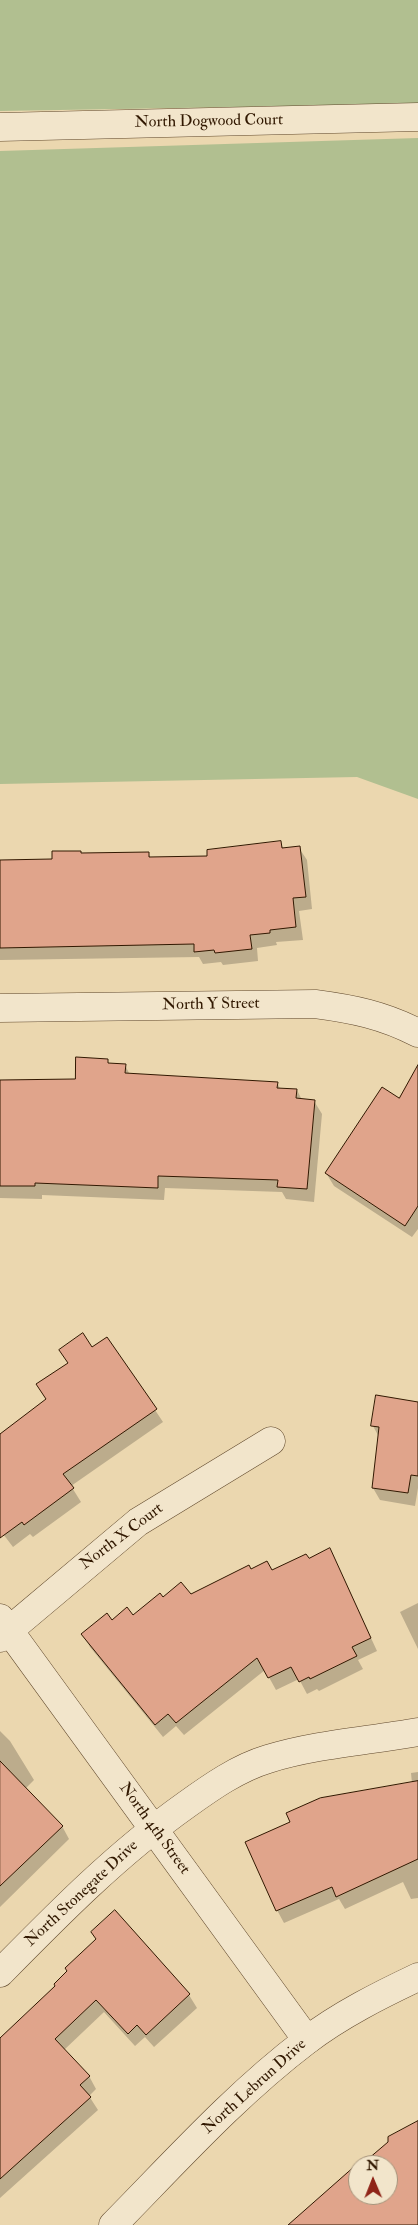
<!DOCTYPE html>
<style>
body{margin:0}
#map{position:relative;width:418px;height:2225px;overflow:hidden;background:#ebd7af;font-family:"IM FELL Double Pica",serif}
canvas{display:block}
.north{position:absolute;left:348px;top:2155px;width:50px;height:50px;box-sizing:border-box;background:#f2e5cb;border:1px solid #a5937a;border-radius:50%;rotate:359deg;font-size:14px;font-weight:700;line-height:20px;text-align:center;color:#311801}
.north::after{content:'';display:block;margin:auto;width:18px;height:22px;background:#8f2418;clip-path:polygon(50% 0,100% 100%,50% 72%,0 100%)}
</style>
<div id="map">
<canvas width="418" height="2225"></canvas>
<div class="north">N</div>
</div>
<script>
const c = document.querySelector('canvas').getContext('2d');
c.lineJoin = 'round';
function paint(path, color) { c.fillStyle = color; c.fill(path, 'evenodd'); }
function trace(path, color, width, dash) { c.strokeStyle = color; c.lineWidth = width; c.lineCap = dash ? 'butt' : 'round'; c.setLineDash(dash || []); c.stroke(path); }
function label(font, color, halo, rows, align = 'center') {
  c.font = font + ' "IM FELL Double Pica",serif'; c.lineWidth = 5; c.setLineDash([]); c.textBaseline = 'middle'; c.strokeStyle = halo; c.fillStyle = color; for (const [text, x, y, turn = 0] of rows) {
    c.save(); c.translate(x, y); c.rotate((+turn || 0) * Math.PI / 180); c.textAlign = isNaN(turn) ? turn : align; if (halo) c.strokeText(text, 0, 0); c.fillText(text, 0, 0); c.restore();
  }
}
const green = new Path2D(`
 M 0,0 L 418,0 L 418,104 L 0,111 Z
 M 418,138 L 418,799 L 357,777 L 0,784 L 0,151 Z`);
const shadow = new Path2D(`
 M 280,843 L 284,849 L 299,848 L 307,860 L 312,909 L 299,911 L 303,940 L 276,942 L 277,945 L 257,948 L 258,961 L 223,965 L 221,962 L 203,964 L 199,957 L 0,960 L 0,861 L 53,860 L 81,854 L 148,853 L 151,858 L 209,857 Z
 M 107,1060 L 110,1065 L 125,1065 L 130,1075 L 277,1083 L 281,1090 L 297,1090 L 302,1100 L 314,1101 L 322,1114 L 314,1202 L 286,1199 L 282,1192 L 165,1188 L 164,1200 L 42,1195 L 42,1199 L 0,1198 L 0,1081 L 76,1080 Z
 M 399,1100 L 418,1106 L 418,1229 L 412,1237 L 334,1186 L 326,1173 Z
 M 107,1338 L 163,1422 L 71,1486 L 81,1502 L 33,1537 L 30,1534 L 13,1547 L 0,1530 L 0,1436 L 47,1400 L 69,1364 L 60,1350 L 92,1348 Z
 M 418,1403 L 418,1488 L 415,1506 L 380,1500 L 373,1488 L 379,1437 L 373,1426 Z
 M 309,1560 L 336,1562 L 377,1651 L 358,1660 L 363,1669 L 319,1691 L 317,1689 L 307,1694 L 299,1679 L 276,1690 L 265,1670 L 184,1735 L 176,1726 L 163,1737 L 90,1647 L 82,1634 L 112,1621 L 133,1617 L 163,1599 L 191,1595 L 251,1571 L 272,1572 Z
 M 418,1603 L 418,1649 L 400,1612 Z
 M 0,1731 L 10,1741 L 34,1780 L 25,1789 L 62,1826 L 69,1839 L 0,1907 Z
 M 418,1772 L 418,1898 L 411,1899 L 403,1882 L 345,1909 L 339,1899 L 284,1923 L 277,1910 L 412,1783 L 411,1773 Z
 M 115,1912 L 189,1995 L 197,2008 L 154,2047 L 145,2037 L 135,2046 L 104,2012 L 64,2050 L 89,2076 L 96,2089 L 89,2096 L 98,2110 L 0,2198 L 0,2040 L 56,1986 L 97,1940 L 92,1933 Z`);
const building = new Path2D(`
 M 281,841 L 282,848 L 300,846 L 306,897 L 293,898 L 296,927 L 270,930 L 270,933 L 250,935 L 252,949 L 215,953 L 214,950 L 194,952 L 194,944 L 0,948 L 0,860 L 52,859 L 52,851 L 81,851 L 81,853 L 149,852 L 149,857 L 207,856 L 207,850 Z
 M 76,1057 L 108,1059 L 108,1063 L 126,1064 L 125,1073 L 278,1082 L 277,1088 L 297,1089 L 296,1098 L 315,1100 L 307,1189 L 277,1187 L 278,1180 L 158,1176 L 158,1188 L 35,1183 L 35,1186 L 0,1186 L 0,1080 L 75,1079 Z
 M 418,1065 L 418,1206 L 405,1226 L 325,1173 L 382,1087 L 399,1098 Z
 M 83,1333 L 92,1347 L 107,1337 L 157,1409 L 63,1474 L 74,1488 L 24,1525 L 22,1522 L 0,1538 L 0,1434 L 46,1399 L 36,1384 L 68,1363 L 59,1350 Z
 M 376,1395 L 418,1402 L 418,1476 L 411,1475 L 408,1493 L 372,1488 L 379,1427 L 371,1426 Z
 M 330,1548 L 371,1638 L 352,1647 L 357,1656 L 310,1679 L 309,1677 L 299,1682 L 291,1667 L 268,1678 L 257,1658 L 176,1723 L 168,1714 L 155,1725 L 81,1634 L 107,1613 L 112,1620 L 127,1607 L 133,1615 L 160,1593 L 163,1597 L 181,1582 L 191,1594 L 249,1565 L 251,1569 L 267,1561 L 272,1570 L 306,1554 L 309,1558 Z
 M 0,1761 L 63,1826 L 0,1886 Z
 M 418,1781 L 418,1859 L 336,1897 L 332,1887 L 276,1911 L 245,1842 L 290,1822 L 286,1813 L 320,1798 Z
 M 115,1910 L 190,1994 L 146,2035 L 137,2025 L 128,2034 L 96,2000 L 55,2039 L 90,2076 L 80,2085 L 91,2097 L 0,2179 L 0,2038 L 55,1986 L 54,1984 L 67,1971 L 65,1968 L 96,1939 L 91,1932 Z
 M 418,2121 L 418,2225 L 288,2225 L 356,2165 L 358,2167 L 358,2195 L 388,2195 L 388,2165 L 361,2165 L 388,2142 L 388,2137 Z`);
const minor = new Path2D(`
 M 0,127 L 418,117
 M 0,1008 L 315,1004 C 353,1009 383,1015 418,1033
 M 0,1618 L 307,2040
 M 0,1638 L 138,1522 L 271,1441
 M 0,1973 C 59,1913 117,1854 186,1805 C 211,1787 238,1768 268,1759 C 317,1744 368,1741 418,1732`);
const tertiary = new Path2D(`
 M 113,2225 C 175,2162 235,2095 306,2041 C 340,2015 380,1995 418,1977`);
const streetNames = [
 ["North Dogwood Court",209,122,-1],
 ["North Y Street",211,1005,-1],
 ["North X Court",122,1537,-37],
 ["North 4th Street",154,1829,54],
 ["North Stonegate Drive",82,1894,-43],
 ["North Lebrun Drive",255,2087,-42]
];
paint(green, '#b1bf90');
paint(shadow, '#0003');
paint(building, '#e0a48b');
trace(building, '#311801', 1);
trace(minor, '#60482c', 29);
trace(tertiary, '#60482c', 29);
trace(minor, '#f2e5cb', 28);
trace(tertiary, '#f2e5cb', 28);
label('16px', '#311801', '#f2e5cb', streetNames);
</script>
